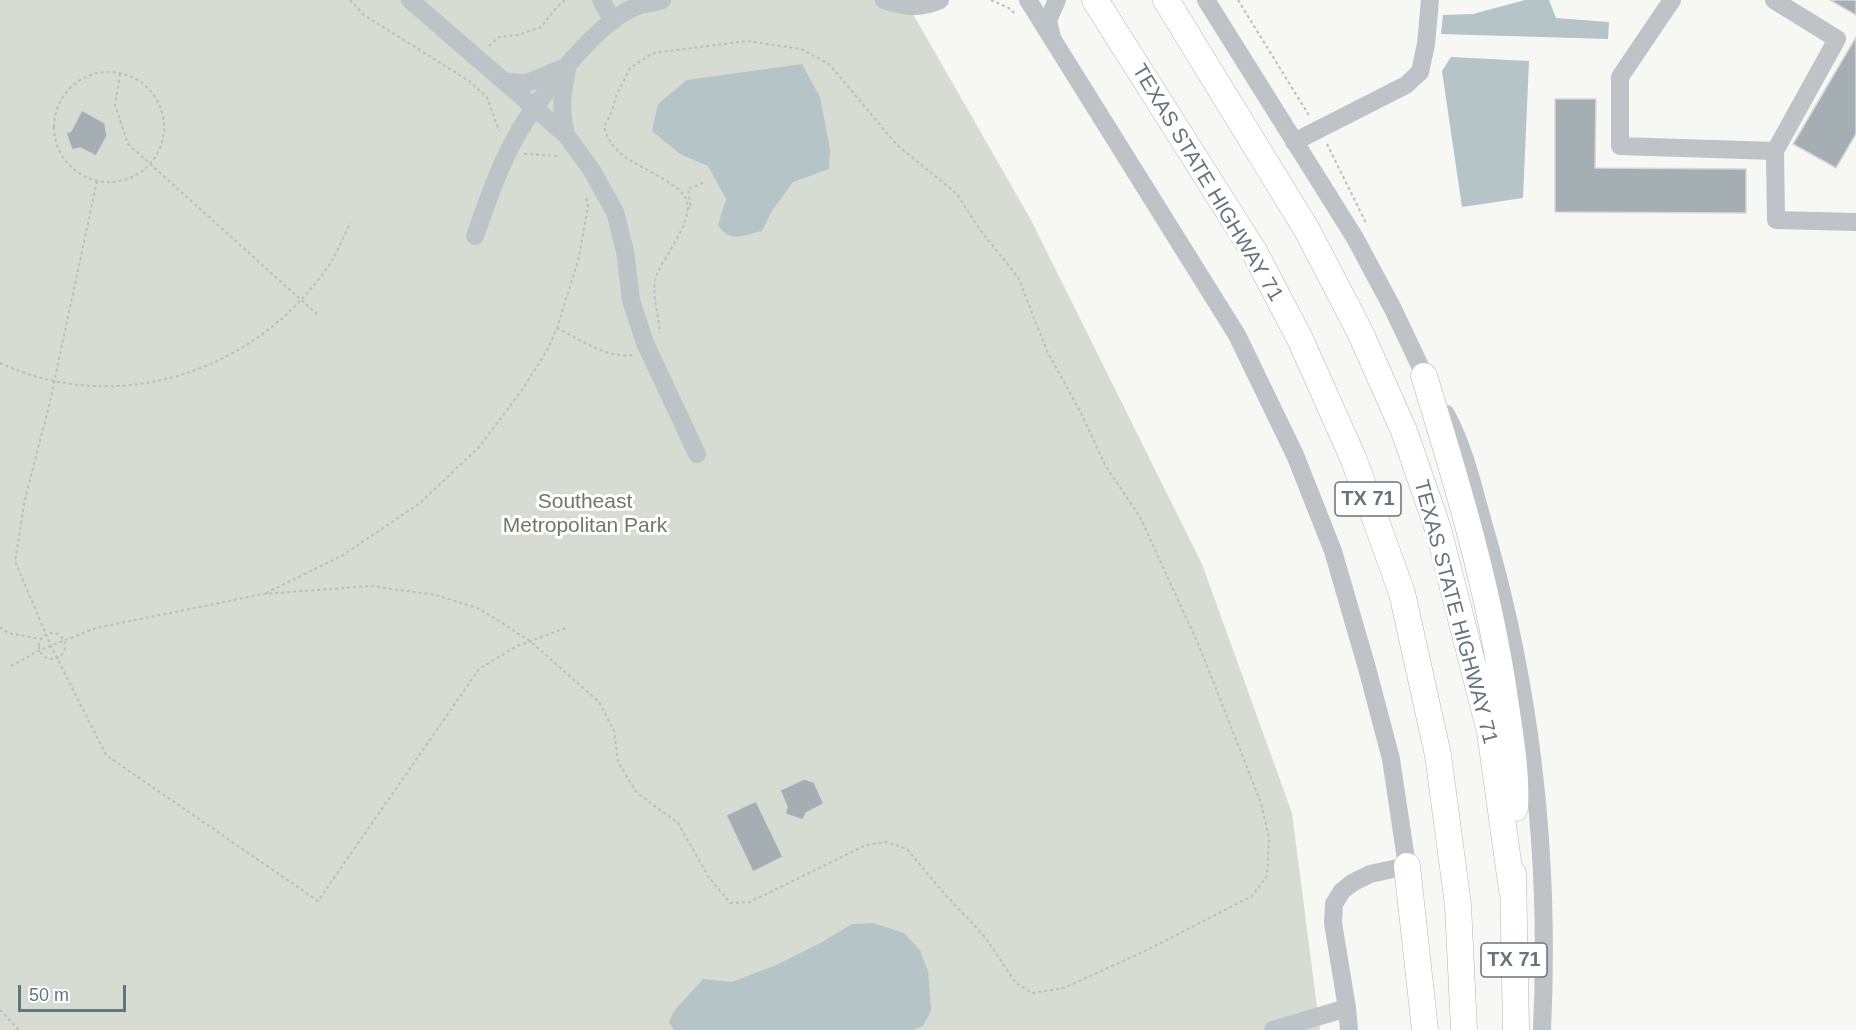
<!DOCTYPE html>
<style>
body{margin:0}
#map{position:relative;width:1856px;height:1030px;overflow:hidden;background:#f7f7f4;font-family:Helvetica,sans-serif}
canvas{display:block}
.scale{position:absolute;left:18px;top:985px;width:108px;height:27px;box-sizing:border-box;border:3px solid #63757e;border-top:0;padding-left:8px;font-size:18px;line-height:21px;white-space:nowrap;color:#63757e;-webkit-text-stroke:4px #fff;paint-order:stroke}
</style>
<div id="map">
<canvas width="1856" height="1030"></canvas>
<div class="scale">50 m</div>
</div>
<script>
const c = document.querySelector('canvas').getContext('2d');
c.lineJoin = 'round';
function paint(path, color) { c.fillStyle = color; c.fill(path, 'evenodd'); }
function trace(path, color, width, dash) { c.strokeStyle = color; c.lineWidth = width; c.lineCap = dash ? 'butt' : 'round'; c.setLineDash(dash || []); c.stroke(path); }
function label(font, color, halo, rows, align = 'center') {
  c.font = font + ' Helvetica,sans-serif'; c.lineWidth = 6; c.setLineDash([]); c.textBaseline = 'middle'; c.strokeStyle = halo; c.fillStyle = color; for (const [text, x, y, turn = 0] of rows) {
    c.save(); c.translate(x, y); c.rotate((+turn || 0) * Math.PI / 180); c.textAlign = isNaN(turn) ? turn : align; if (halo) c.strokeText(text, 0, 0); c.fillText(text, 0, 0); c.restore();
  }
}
const green = new Path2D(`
 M 0,0 L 905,0 L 1031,220 L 1202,564 L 1292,813 L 1320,1030 L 0,1030 Z`);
const water = new Path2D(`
 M 1525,0 L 1549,0 L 1556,18 L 1609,22 L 1608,39 L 1441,34 L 1443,15 L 1473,14 Z
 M 1451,57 L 1529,61 L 1523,198 L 1462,207 L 1442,71 Z
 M 802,64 L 820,97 L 830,149 L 829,169 L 793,182 L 772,211 L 762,231 C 744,235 730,244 718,225 L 726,199 L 708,166 L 680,154 L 652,131 L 658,104 L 687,80 Z
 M 873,923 L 904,933 L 920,950 L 928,971 L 931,1011 L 923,1026 L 913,1030 L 674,1030 L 669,1022 L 674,1011 L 703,979 L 732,982 L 776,965 L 822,942 L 852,924 Z`);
const building = new Path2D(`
 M 1830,0 L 1856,0 L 1856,15 Z
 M 1856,37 L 1856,134 L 1836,168 L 1793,144 Z
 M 1555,99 L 1596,99 L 1595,168 L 1746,169 L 1746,213 L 1555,212 Z
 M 82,110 L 105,123 L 107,136 L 96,156 L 80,148 L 72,150 L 66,133 L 71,131 Z
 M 804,779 L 814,782 L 824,804 L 806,813 L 803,820 L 785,814 L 787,807 L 780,790 Z
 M 756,801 L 783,857 L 753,872 L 726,815 Z`);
const path = new Path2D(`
 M 350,0 L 364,15 L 469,81 L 487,97 L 499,131
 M 991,0 L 1009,8 L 1014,13
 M 1238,0 L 1310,117
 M 489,46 L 499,37 L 518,35 L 541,27 L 557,7 L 565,0
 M54 127a55 55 0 1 1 110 0a55 55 0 1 1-110 0Z
 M 120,74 L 115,105 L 128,144 L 319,316
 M 1327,144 L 1367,225
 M 524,154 L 560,156
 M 97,181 L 49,406 L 25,499 L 15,561 L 51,646 L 106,755 L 318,901 L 479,669 L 517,646 L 566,628
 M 687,209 L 691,207 L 688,189 L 705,182
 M 557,328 C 579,339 608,359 633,355
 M 0,363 C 115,416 247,375 322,275 C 334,260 342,241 350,223
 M 266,593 L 343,555 L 420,503 L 479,447 L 522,390 L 548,349 L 557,328 L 578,261 L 588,207 L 586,195
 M 0,627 L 8,633 L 41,639
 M39 646a13 13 0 1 1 26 0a13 13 0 1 1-26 0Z
 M 11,666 L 40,650 L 96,628 L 263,594 L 370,586 L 436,595 L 480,609 L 530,641 L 599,702 L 614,731 L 618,762 L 637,793 L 678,823 L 708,876 L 730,903 L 750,902 L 866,845 L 886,842 L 907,849 L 942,891 L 985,937 L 1016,983 L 1032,993 L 1064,988 L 1149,949 L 1252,896 L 1267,876 L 1269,838 L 1261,803 L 1200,648 L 1140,517 L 1105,465 L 1082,415 L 1047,351 L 1018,277 L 980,230 L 957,194 L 897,145 L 829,64 L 801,49 L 747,41 L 653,53 L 630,68 L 616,96 L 612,111 L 604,127 C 607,137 611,144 618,151 C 633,167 681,181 687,202 C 692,223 665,255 657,274 C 650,292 659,314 660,333
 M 0,1010 L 19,1030`);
const minor = new Path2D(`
 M 410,0 L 566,135 L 591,169 L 615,212 L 625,251 L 631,300 L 645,343 L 697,454
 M 601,0 L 613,21
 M 884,0 C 904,7 920,9 940,0
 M 1028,0 L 1237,335 L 1295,455 L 1333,551 L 1367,668 L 1391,759 L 1407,866 L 1370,874 L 1352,883 L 1342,891 L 1334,904 L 1333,923 L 1347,1008 L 1349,1030
 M 1206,0 L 1355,238 L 1393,309 L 1429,385
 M 1672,0 L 1620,77 L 1620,146 L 1775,151 L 1776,220 L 1856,222
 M 1774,0 L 1837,39 L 1775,151
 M 1052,38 L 1048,20 L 1057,0
 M 505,82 L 527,83 L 563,68
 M 566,135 C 560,112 562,92 567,69
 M 1294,142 L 1406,85 L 1420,72 L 1426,44 L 1430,0
 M 475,236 C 486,206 496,174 511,146 C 531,106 594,24 635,7 C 643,3 653,4 662,0
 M 1446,414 C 1465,449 1473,488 1484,526 C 1532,689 1550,860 1542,1030
 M 1273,1030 L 1347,1008`);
const highway = new Path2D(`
 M 1095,0 L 1255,253 L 1300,339 L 1354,460 L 1402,593 L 1438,755 L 1458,905 L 1464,1030
 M 1166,0 L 1307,230 L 1360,332 L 1404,431 L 1438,529 L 1490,732 L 1512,890
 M 1424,376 C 1457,482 1489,589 1505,699 C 1510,734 1517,772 1515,808
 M 1407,866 L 1425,1030
 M 1513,874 L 1516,1030`);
const shields = [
 [1368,499,66],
 [1514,960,66]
];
const shieldNames = [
 ["TX 71",1368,499],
 ["TX 71",1514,960]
];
const streetNames = [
 ["TEXAS STATE HIGHWAY 71",1207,183,59],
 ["TEXAS STATE HIGHWAY 71",1455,612,75]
];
const parkNames = [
 ["Southeast",585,502],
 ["Metropolitan Park",585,526]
];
paint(green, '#d7dcd3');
paint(water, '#b5c4c6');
paint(building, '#a5afb3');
trace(building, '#d8d8d6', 1.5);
trace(highway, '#b1b6b9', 27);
trace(path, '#babdbf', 2, [3, 3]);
trace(minor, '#bdc3c6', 18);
trace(highway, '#fff', 26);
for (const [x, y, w] of shields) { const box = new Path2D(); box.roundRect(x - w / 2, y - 17, w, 34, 4.5); c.fillStyle = '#fff'; c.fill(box); trace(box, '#63757e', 1.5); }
label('bold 20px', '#63757e', null, shieldNames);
label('21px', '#63757e', '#fff', streetNames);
label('21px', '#6c7b65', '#fff', parkNames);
</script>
